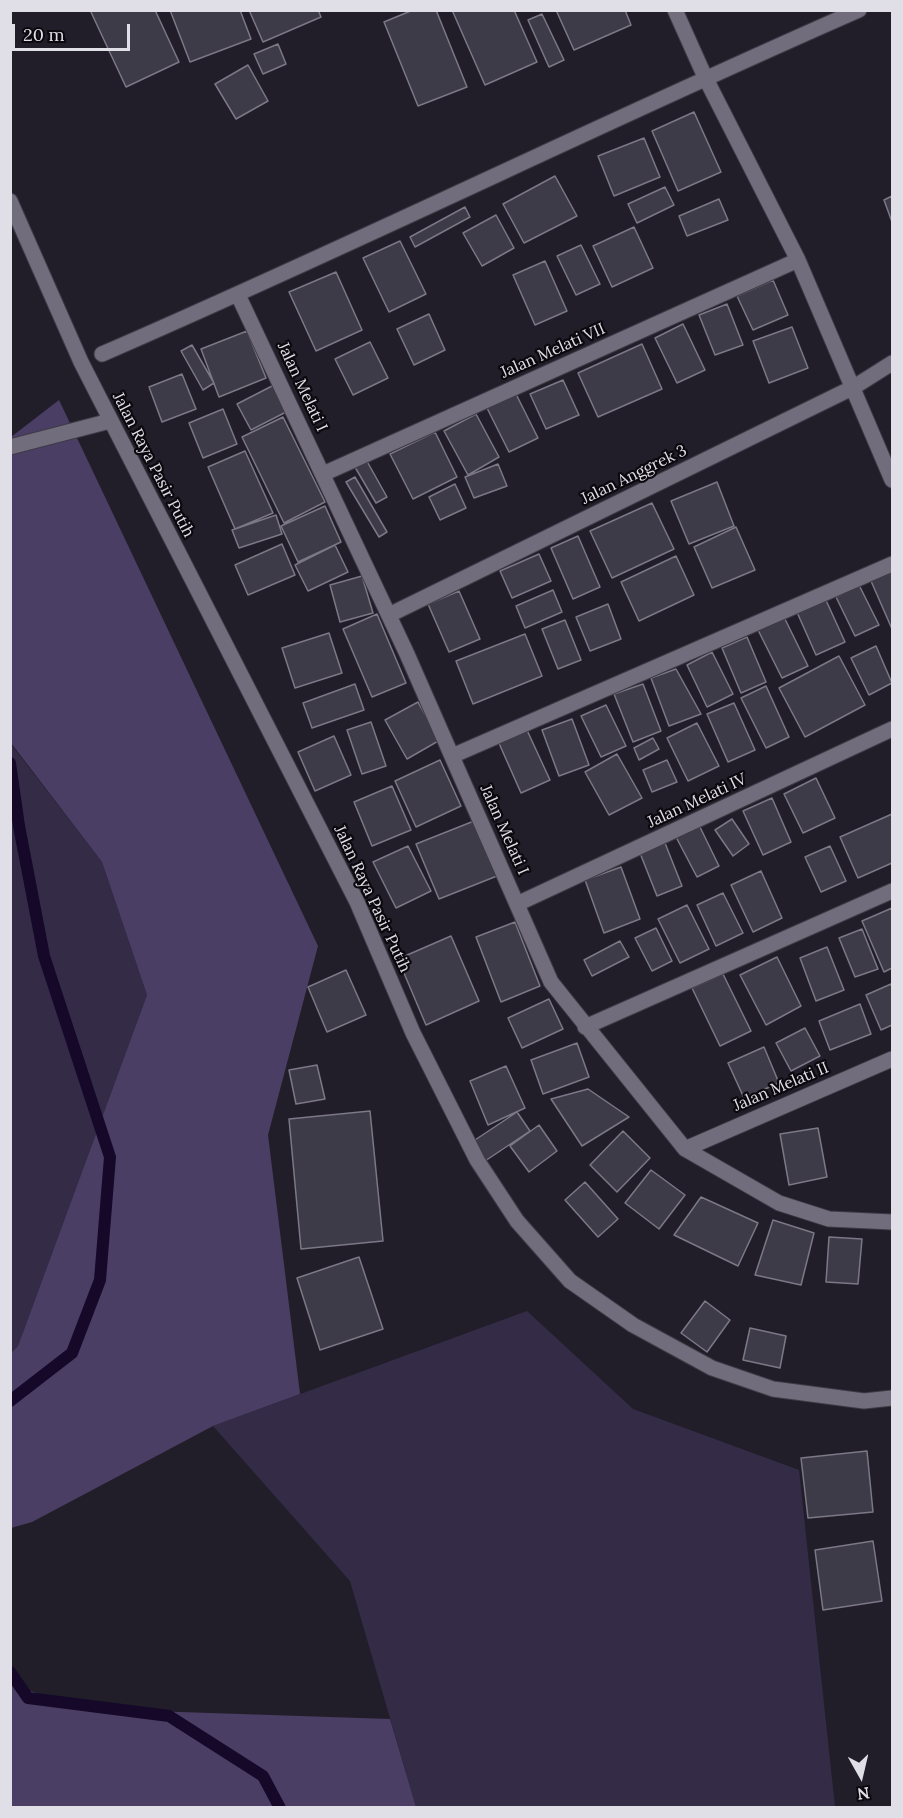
<!DOCTYPE html>
<style>
body{margin:0}
#map{position:relative;width:903px;height:1818px;overflow:hidden;background:#211e2a;font-family:Lora,serif}
canvas{display:block}
.frame{position:absolute;inset:0;border:12px solid #e0dee6;pointer-events:none}
.north{position:absolute;left:831px;top:1746px;width:60px;height:60px;-webkit-text-stroke:4px #0b090e;paint-order:stroke;rotate:172deg;font-size:16px;font-weight:700;line-height:24px;text-align:center;color:#e0dee6}
.north::after{content:'';display:block;margin:auto;width:21px;height:27px;background:#e0dee6;clip-path:polygon(50% 0,100% 100%,50% 72%,0 100%)}
.scale{position:absolute;left:12px;top:24px;width:118px;height:27px;box-sizing:border-box;border:3px solid #e0dee6;border-top:0;padding-left:8px;font-size:18px;line-height:21px;white-space:nowrap;color:#e0dee6;-webkit-text-stroke:4px #0b090e;paint-order:stroke}
</style>
<div id="map">
<canvas width="903" height="1818"></canvas>
<div class="frame"></div>
<div class="north">N</div>
<div class="scale">20 m</div>
</div>
<script>
const c = document.querySelector('canvas').getContext('2d');
c.lineJoin = 'round';
function paint(path, color) { c.fillStyle = color; c.fill(path, 'evenodd'); }
function trace(path, color, width, dash) { c.strokeStyle = color; c.lineWidth = width; c.lineCap = dash ? 'butt' : 'round'; c.setLineDash(dash || []); c.stroke(path); }
function label(font, color, halo, rows, align = 'center') {
  c.font = font + ' Lora,serif'; c.lineWidth = 4.5; c.setLineDash([]); c.textBaseline = 'middle'; c.strokeStyle = halo; c.fillStyle = color; for (const [text, x, y, turn = 0] of rows) {
    c.save(); c.translate(x, y); c.rotate((+turn || 0) * Math.PI / 180); c.textAlign = isNaN(turn) ? turn : align; if (halo) c.strokeText(text, 0, 0); c.fillText(text, 0, 0); c.restore();
  }
}
const green = new Path2D(`
 M 10,743 L 102,862 L 147,995 L 18,1346 L 11,1353 Z
 M 527,1311 L 633,1409 L 799,1470 L 835,1807 L 416,1807 L 350,1581 L 213,1426 Z`);
const forest = new Path2D(`
 M 59,400 L 318,946 L 268,1135 L 300,1394 L 213,1426 L 32,1522 L 11,1528 L 11,1353 L 18,1346 L 147,995 L 102,862 L 11,743 L 11,437 Z
 M 10,1685 L 90,1709 L 390,1719 L 416,1807 L 11,1807 Z`);
const stream = new Path2D(`
 M 10,763 L 19,826 L 44,956 L 110,1157 L 100,1280 L 72,1353 L 10,1401
 M 10,1672 L 28,1698 L 169,1716 L 263,1776 L 280,1808`);
const building = new Path2D(`
 M 90,10 L 155,10 L 179,62 L 126,87 Z
 M 170,10 L 240,10 L 251,39 L 190,62 Z
 M 249,10 L 318,10 L 321,17 L 263,42 Z
 M 413,10 L 436,10 L 467,87 L 418,106 L 384,22 Z
 M 452,10 L 514,10 L 537,62 L 485,85 Z
 M 556,10 L 625,10 L 631,25 L 574,50 Z
 M 542,14 L 564,60 L 549,67 L 528,20 Z
 M 278,44 L 286,64 L 263,74 L 254,54 Z
 M 248,65 L 268,101 L 236,119 L 215,84 Z
 M 694,112 L 721,172 L 678,191 L 652,131 Z
 M 644,138 L 660,177 L 614,196 L 598,156 Z
 M 555,176 L 577,216 L 524,243 L 503,204 Z
 M 665,187 L 674,205 L 637,223 L 628,204 Z
 M 892,196 L 892,222 L 884,200 Z
 M 719,199 L 728,220 L 687,236 L 679,216 Z
 M 465,207 L 470,217 L 415,247 L 410,237 Z
 M 496,215 L 514,248 L 482,266 L 463,233 Z
 M 634,227 L 653,268 L 612,287 L 593,246 Z
 M 400,241 L 426,294 L 389,312 L 363,258 Z
 M 581,245 L 600,284 L 576,295 L 557,256 Z
 M 545,261 L 567,311 L 535,325 L 513,275 Z
 M 336,272 L 362,330 L 316,351 L 289,292 Z
 M 773,280 L 788,315 L 753,330 L 737,296 Z
 M 727,304 L 743,345 L 715,355 L 699,315 Z
 M 429,314 L 445,350 L 414,365 L 397,329 Z
 M 683,324 L 705,370 L 677,383 L 655,338 Z
 M 792,327 L 808,368 L 769,383 L 753,341 Z
 M 247,331 L 266,378 L 219,397 L 201,349 Z
 M 370,342 L 388,378 L 353,395 L 335,359 Z
 M 642,344 L 662,389 L 598,417 L 578,373 Z
 M 192,345 L 214,383 L 203,390 L 181,351 Z
 M 182,374 L 196,409 L 162,422 L 149,387 Z
 M 563,380 L 579,415 L 546,429 L 530,394 Z
 M 274,385 L 288,411 L 251,430 L 237,404 Z
 M 516,394 L 538,438 L 509,452 L 487,408 Z
 M 223,409 L 237,444 L 203,458 L 189,423 Z
 M 476,414 L 499,457 L 468,475 L 444,431 Z
 M 283,417 L 325,502 L 284,523 L 242,437 Z
 M 435,432 L 457,477 L 413,499 L 390,454 Z
 M 245,451 L 273,513 L 235,529 L 208,467 Z
 M 364,456 L 387,497 L 376,503 L 352,462 Z
 M 498,464 L 507,486 L 474,498 L 465,477 Z
 M 355,477 L 387,532 L 379,537 L 346,482 Z
 M 717,482 L 734,526 L 689,544 L 671,501 Z
 M 455,484 L 466,508 L 440,520 L 429,497 Z
 M 652,503 L 674,549 L 612,578 L 590,531 Z
 M 325,506 L 341,542 L 298,562 L 281,526 Z
 M 276,515 L 282,534 L 239,548 L 232,530 Z
 M 736,527 L 755,570 L 712,588 L 694,547 Z
 M 578,536 L 600,587 L 573,599 L 551,548 Z
 M 282,544 L 295,575 L 248,595 L 235,565 Z
 M 335,545 L 348,572 L 308,591 L 295,565 Z
 M 539,554 L 551,581 L 512,598 L 500,571 Z
 M 676,556 L 694,595 L 639,621 L 621,582 Z
 M 892,572 L 892,629 L 871,581 Z
 M 362,576 L 373,613 L 340,622 L 330,585 Z
 M 859,585 L 879,625 L 855,636 L 836,597 Z
 M 553,590 L 562,612 L 525,628 L 516,606 Z
 M 459,591 L 480,639 L 449,652 L 428,604 Z
 M 825,598 L 845,642 L 816,655 L 796,610 Z
 M 608,604 L 621,639 L 590,651 L 576,617 Z
 M 377,614 L 406,683 L 372,697 L 343,629 Z
 M 784,617 L 808,666 L 782,678 L 758,630 Z
 M 565,620 L 581,660 L 558,669 L 542,629 Z
 M 329,633 L 342,673 L 295,688 L 282,648 Z
 M 525,634 L 542,676 L 473,704 L 456,661 Z
 M 747,637 L 766,682 L 741,693 L 722,648 Z
 M 876,646 L 892,683 L 869,695 L 851,658 Z
 M 712,652 L 733,694 L 707,707 L 687,665 Z
 M 839,656 L 865,705 L 805,737 L 779,688 Z
 M 676,669 L 701,714 L 669,726 L 651,678 Z
 M 355,684 L 364,710 L 312,728 L 303,703 Z
 M 643,684 L 661,731 L 633,742 L 614,694 Z
 M 766,686 L 789,737 L 766,748 L 741,698 Z
 M 418,702 L 440,740 L 407,759 L 385,720 Z
 M 734,703 L 755,750 L 728,762 L 707,714 Z
 M 606,705 L 626,746 L 601,757 L 581,716 Z
 M 572,719 L 589,765 L 559,776 L 542,730 Z
 M 371,722 L 386,766 L 362,774 L 347,730 Z
 M 697,723 L 719,766 L 688,781 L 667,738 Z
 M 526,728 L 550,780 L 521,793 L 498,741 Z
 M 334,736 L 351,775 L 315,791 L 298,752 Z
 M 653,738 L 659,749 L 639,760 L 634,748 Z
 M 617,754 L 642,798 L 609,815 L 585,772 Z
 M 440,760 L 461,806 L 416,827 L 395,781 Z
 M 667,760 L 677,782 L 652,792 L 643,770 Z
 M 816,778 L 835,818 L 803,833 L 784,794 Z
 M 392,786 L 411,830 L 372,846 L 354,802 Z
 M 772,798 L 791,842 L 763,855 L 743,811 Z
 M 892,814 L 892,863 L 858,878 L 840,837 Z
 M 732,819 L 749,844 L 733,856 L 715,830 Z
 M 474,821 L 497,876 L 439,899 L 416,844 Z
 M 698,823 L 719,866 L 697,877 L 675,835 Z
 M 665,843 L 682,886 L 657,896 L 640,853 Z
 M 408,846 L 431,891 L 396,908 L 373,862 Z
 M 830,846 L 846,881 L 821,892 L 805,857 Z
 M 621,867 L 640,919 L 604,933 L 585,880 Z
 M 761,871 L 782,918 L 753,932 L 731,885 Z
 M 723,893 L 743,933 L 716,946 L 697,905 Z
 M 687,905 L 709,949 L 680,963 L 658,919 Z
 M 892,908 L 892,968 L 884,972 L 862,921 Z
 M 515,922 L 540,986 L 501,1002 L 476,937 Z
 M 656,928 L 672,961 L 652,971 L 635,938 Z
 M 862,929 L 878,969 L 855,977 L 839,938 Z
 M 451,936 L 479,1001 L 426,1025 L 398,959 Z
 M 620,941 L 629,957 L 592,976 L 584,960 Z
 M 827,947 L 844,990 L 816,1001 L 800,958 Z
 M 777,957 L 801,1006 L 766,1025 L 740,975 Z
 M 346,970 L 366,1015 L 327,1032 L 308,987 Z
 M 723,974 L 751,1031 L 720,1046 L 692,988 Z
 M 891,984 L 892,988 L 892,1025 L 881,1030 L 866,995 Z
 M 549,999 L 563,1029 L 522,1048 L 508,1018 Z
 M 860,1004 L 871,1034 L 830,1050 L 819,1021 Z
 M 805,1028 L 820,1056 L 791,1071 L 776,1043 Z
 M 577,1043 L 589,1077 L 543,1094 L 531,1060 Z
 M 764,1047 L 779,1083 L 744,1098 L 728,1063 Z
 M 317,1065 L 325,1099 L 296,1104 L 289,1070 Z
 M 506,1066 L 525,1108 L 488,1125 L 470,1081 Z
 M 588,1089 L 629,1117 L 582,1146 L 551,1099 Z
 M 370,1111 L 383,1241 L 301,1249 L 289,1119 Z
 M 517,1112 L 530,1131 L 485,1161 L 472,1142 Z
 M 539,1125 L 557,1151 L 529,1172 L 510,1146 Z
 M 818,1128 L 827,1177 L 789,1185 L 780,1134 Z
 M 623,1131 L 650,1158 L 617,1192 L 590,1165 Z
 M 651,1170 L 685,1195 L 659,1229 L 625,1203 Z
 M 585,1182 L 618,1219 L 598,1237 L 565,1200 Z
 M 701,1197 L 758,1223 L 738,1266 L 674,1235 Z
 M 773,1220 L 814,1233 L 801,1285 L 755,1275 Z
 M 829,1237 L 862,1239 L 858,1284 L 826,1282 Z
 M 359,1257 L 383,1329 L 320,1350 L 297,1278 Z
 M 705,1301 L 730,1320 L 707,1352 L 681,1333 Z
 M 750,1328 L 786,1336 L 780,1368 L 743,1360 Z
 M 867,1451 L 873,1512 L 808,1518 L 801,1458 Z
 M 873,1541 L 882,1601 L 823,1610 L 815,1550 Z`);
const minor = new Path2D(`
 M 675,10 L 705,77 L 798,260 L 892,480
 M 10,201 L 81,362 L 357,902 L 413,1033 L 477,1160 L 517,1221 L 570,1281 L 633,1325 L 712,1368 L 773,1389 L 864,1401 L 892,1398
 M 238,295 L 407,654 L 551,982 L 685,1149 L 779,1203 L 829,1219 L 892,1222
 M 102,354 C 356,244 605,121 859,10
 M 10,447 L 110,421
 M 323,474 L 798,260
 M 389,615 L 854,387 L 892,363
 M 452,756 L 892,564
 M 517,904 L 892,729
 M 585,1027 L 892,891
 M 685,1149 L 892,1059`);
const streetNames = [
 ["Jalan Melati VII",553,351,-24],
 ["Jalan Melati I",302,387,65],
 ["Jalan Raya Pasir Putih",153,465,63],
 ["Jalan Anggrek 3",634,475,-26],
 ["Jalan Melati IV",697,801,-25],
 ["Jalan Melati I",504,830,66],
 ["Jalan Raya Pasir Putih",372,899,65],
 ["Jalan Melati II",781,1087,-23]
];
paint(green, '#342c47');
paint(forest, '#4a3e64');
trace(stream, '#150829', 12);
paint(building, '#3e3b48');
trace(building, '#7c7886', 1.5);
trace(minor, '#3e3b45', 17);
trace(minor, '#716d7c', 15);
label('16px', '#e0dee6', '#0b090e', streetNames);
</script>
